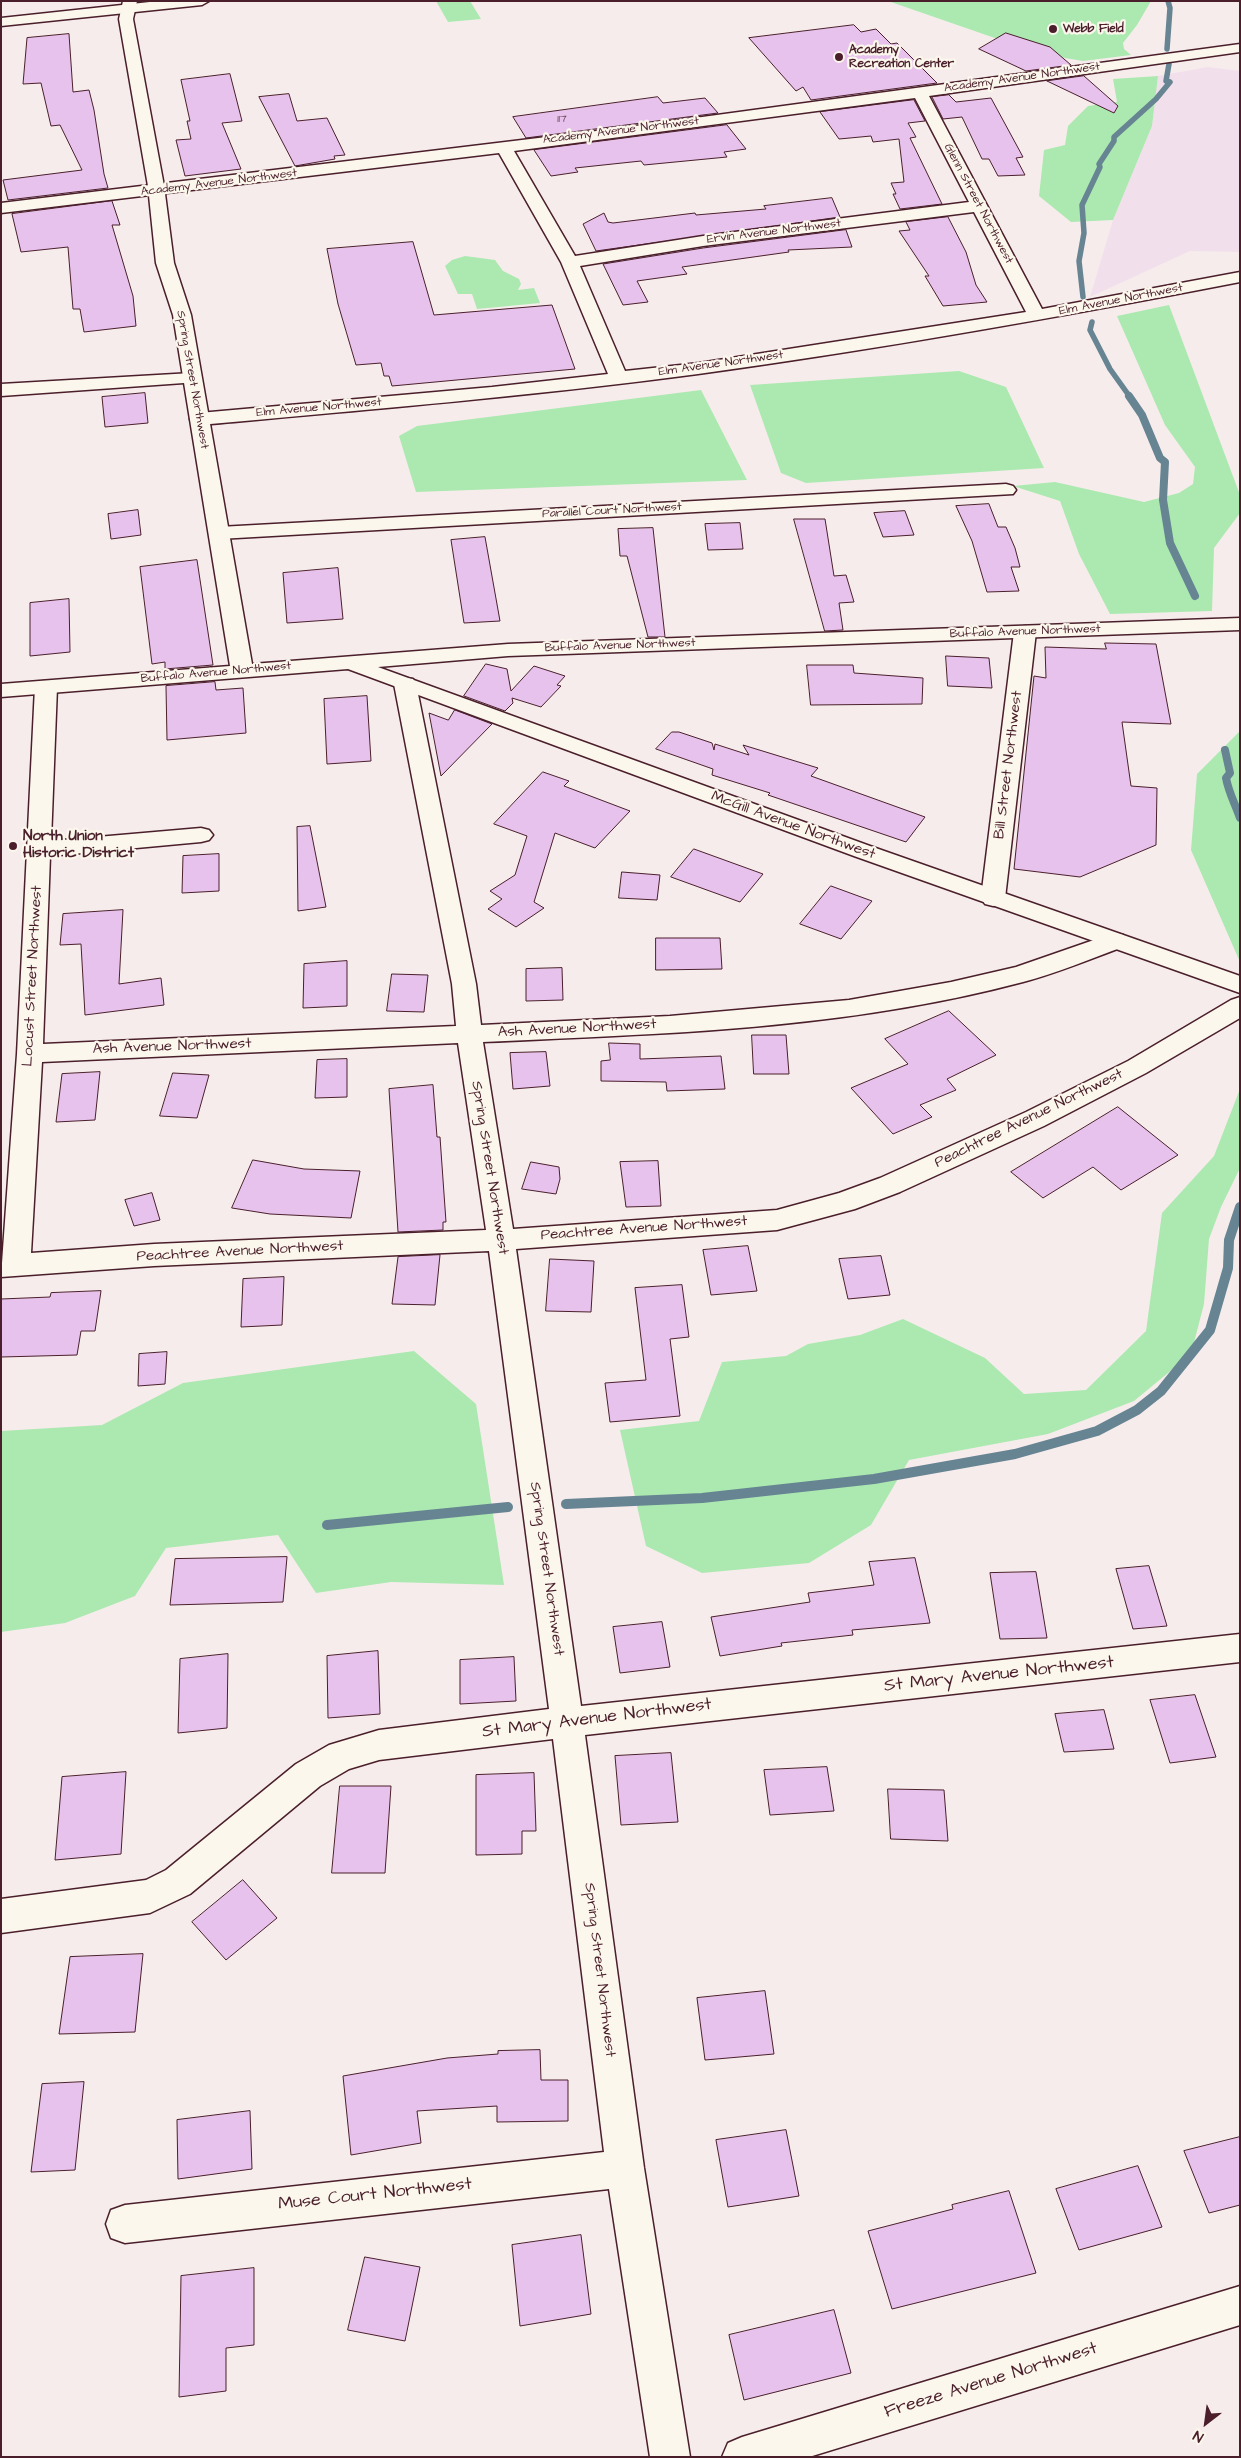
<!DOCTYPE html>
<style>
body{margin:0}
#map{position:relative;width:1241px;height:2458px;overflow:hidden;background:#f7ecec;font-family:"Architects Daughter",sans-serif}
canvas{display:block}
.frame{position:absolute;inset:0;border:2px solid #4a1f2b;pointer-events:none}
.north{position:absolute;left:1181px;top:2398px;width:50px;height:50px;-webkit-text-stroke:4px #fbf7ec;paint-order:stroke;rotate:210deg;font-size:14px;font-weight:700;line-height:20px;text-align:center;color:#4a1f2b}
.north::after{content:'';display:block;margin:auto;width:18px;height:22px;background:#4a1f2b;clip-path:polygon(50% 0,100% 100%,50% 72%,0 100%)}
</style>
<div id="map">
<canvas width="1241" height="2458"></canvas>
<div class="frame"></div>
<div class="north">N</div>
</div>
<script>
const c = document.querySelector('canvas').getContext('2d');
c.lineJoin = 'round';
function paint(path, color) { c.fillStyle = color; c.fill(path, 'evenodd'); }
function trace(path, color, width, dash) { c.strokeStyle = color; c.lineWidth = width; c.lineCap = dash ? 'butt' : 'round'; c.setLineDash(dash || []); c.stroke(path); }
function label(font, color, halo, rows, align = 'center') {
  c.font = font + ' "Architects Daughter",sans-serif'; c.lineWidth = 4.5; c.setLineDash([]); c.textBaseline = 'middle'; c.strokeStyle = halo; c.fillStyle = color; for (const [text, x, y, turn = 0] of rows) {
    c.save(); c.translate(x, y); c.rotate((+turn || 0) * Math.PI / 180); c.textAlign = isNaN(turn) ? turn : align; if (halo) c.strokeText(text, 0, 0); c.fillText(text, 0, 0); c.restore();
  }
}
const built = new Path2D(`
 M 1208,67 L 1240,71 L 1240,252 L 1190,251 L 1090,297 L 1113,220 L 1152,126 L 1158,76 Z`);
const green = new Path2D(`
 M 436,1 L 470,1 L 481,19 L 448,22 Z
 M 888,1 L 1151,1 L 1137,25 L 1123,43 L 1124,49 L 1131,55 L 1083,61 L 1041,54 Z
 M 1158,76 L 1152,126 L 1113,220 L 1071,222 L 1039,196 L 1044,150 L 1065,145 L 1068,126 L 1088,106 L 1117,102 L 1113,79 Z
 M 465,256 L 495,260 L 503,271 L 519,279 L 521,284 L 518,290 L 534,288 L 540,303 L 477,309 L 472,294 L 458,294 L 445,266 L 452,260 Z
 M 1169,305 L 1240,495 L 1240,513 L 1214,548 L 1212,611 L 1110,614 L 1079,554 L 1060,501 L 1013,486 L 1055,482 L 1144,502 L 1179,493 L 1193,484 L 1195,467 L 1165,425 L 1117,316 Z
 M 959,371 L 1006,387 L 1044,468 L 806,483 L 781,473 L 750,385 Z
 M 701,390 L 747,480 L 416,492 L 399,436 L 417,426 Z
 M 1240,731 L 1240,962 L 1191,850 L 1197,774 Z
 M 1240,1089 L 1240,1168 L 1221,1207 L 1209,1239 L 1204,1304 L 1191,1354 L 1134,1401 L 1048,1434 L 909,1460 L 871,1525 L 809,1563 L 702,1573 L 646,1546 L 620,1430 L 699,1421 L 722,1362 L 786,1356 L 808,1344 L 860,1335 L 903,1319 L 985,1358 L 1024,1394 L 1086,1390 L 1146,1331 L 1162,1213 L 1214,1156 Z
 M 414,1351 L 476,1404 L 504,1585 L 391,1582 L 316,1593 L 278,1535 L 166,1548 L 135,1596 L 65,1623 L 1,1632 L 1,1431 L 102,1425 L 183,1383 Z`);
const streamFar2 = new Path2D(`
 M 1167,49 L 1170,8 L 1168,1
 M 1083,297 L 1079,261 L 1084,233 L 1082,205 L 1100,167 L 1099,164 L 1114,141 L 1114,137 L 1156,99 L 1170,82 L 1166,81 L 1169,64
 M 1092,322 L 1090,330 L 1110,369 L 1130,397`);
const streamFar1 = new Path2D(`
 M 1129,396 L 1142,415 L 1160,458 L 1165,462 L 1163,500 L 1170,543 L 1195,596
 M 1225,750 L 1230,773 L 1226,778 C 1229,794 1235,803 1240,818`);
const stream = new Path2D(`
 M 566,1504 L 702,1498 L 874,1479 L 1015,1454 L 1097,1431 L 1137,1410 L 1161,1391 L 1210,1330 L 1228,1268 L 1229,1240 L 1240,1207
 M 327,1525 L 508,1507`);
const building = new Path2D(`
 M 854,25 L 861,32 L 876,29 L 891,44 L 897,43 L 937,83 L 811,100 L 803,87 L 796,91 L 749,38 Z
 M 1006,33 L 1050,47 L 1071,65 L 1026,71 L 979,49 Z
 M 69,34 L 73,92 L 89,90 L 94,110 L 104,174 L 108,188 L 8,200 L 3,180 L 82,170 L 60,125 L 51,126 L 41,83 L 23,84 L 27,38 Z
 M 230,74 L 242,121 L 222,123 L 241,169 L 185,176 L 176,140 L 191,139 L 187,121 L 190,121 L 181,80 Z
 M 1084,76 L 1118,106 L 1114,113 L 1047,81 Z
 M 289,94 L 297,121 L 327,118 L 345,155 L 334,156 L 335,159 L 295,166 L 259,97 Z
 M 949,95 L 956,102 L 991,98 L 1023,157 L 1016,158 L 1025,175 L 998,176 L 989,159 L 982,159 L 962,117 L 943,119 L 932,97 Z
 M 658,97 L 663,103 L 705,98 L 718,113 L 526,138 L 513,117 Z
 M 914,100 L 925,121 L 908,123 L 916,137 L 910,138 L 942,204 L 900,209 L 893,194 L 896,194 L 891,183 L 904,182 L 899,139 L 873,142 L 871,136 L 839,139 L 820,112 Z
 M 727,125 L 746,149 L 724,152 L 727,157 L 644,165 L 641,161 L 575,168 L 578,172 L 551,176 L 534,150 Z
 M 832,198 L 840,217 L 596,251 L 583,224 L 604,213 L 608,222 L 613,223 L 695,213 L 696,215 L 766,209 L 764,206 Z
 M 112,201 L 120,225 L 112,225 L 133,296 L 136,326 L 84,332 L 80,309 L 73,309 L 68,247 L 21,252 L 12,214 Z
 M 948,217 L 966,252 L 976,285 L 987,302 L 943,306 L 925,276 L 929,276 L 899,231 L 910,230 L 906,222 Z
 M 846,230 L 852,247 L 788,250 L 789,252 L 682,267 L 687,274 L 637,281 L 648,302 L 623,305 L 603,264 L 703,248 Z
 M 413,242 L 434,315 L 552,305 L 575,369 L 392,386 L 389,376 L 384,376 L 381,363 L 356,365 L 338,304 L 327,249 Z
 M 145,393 L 148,423 L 105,427 L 102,397 Z
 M 989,504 L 998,527 L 1006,527 L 1015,548 L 1020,567 L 1011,567 L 1019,591 L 987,592 L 972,541 L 956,506 Z
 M 138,510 L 141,535 L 111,539 L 108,514 Z
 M 905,511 L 914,535 L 883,537 L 874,513 Z
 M 794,519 L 825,519 L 834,576 L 846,575 L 854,602 L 839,603 L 843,630 L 825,631 Z
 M 740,523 L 743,549 L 708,550 L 705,524 Z
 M 653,528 L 665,637 L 648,637 L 627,556 L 620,556 L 618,529 Z
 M 485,537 L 500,621 L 464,623 L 451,540 Z
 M 197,560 L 213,665 L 165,669 L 165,662 L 152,664 L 140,567 Z
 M 338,568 L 343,619 L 287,623 L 283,573 Z
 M 69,599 L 70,652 L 30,656 L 30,603 Z
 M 1105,643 L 1156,644 L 1171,724 L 1122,722 L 1131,786 L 1157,788 L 1156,845 L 1080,877 L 1014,869 L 1034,676 L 1046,678 L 1045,647 L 1106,649 Z
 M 946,656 L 989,658 L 992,688 L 948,686 Z
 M 486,664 L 507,669 L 511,691 L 534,666 L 565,676 L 557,685 L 561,686 L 541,707 L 512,698 L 513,703 L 505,711 L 464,696 Z
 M 807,665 L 853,665 L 854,673 L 923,678 L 922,704 L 811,705 Z
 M 215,682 L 216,690 L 243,688 L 246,733 L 167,740 L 166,686 Z
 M 367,696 L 371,761 L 327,764 L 324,699 Z
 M 455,710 L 492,724 L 441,776 L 429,713 L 448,720 Z
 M 672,732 L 679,732 L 712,743 L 714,750 L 715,744 L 749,755 L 743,745 L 818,768 L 811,776 L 925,817 L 906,842 L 768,795 L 770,793 L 712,775 L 713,769 L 656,749 Z
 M 543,772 L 569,781 L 564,786 L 630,811 L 595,848 L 555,833 L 534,902 L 544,908 L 516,927 L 488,909 L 502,899 L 490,891 L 515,875 L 527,836 L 494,824 Z
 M 310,826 L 326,907 L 298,911 L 297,827 Z
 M 694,849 L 763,874 L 740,902 L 671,877 Z
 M 219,854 L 219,891 L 182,893 L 183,856 Z
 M 622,872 L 660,875 L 657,900 L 619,898 Z
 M 831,886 L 872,901 L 841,939 L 800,924 Z
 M 123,910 L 119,984 L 161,978 L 164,1005 L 85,1015 L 81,944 L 60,945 L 63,914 Z
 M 656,938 L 720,938 L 722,969 L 656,970 Z
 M 347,961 L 347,1006 L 303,1008 L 304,964 Z
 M 562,968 L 563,1000 L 526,1001 L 526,969 Z
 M 392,974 L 428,975 L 424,1012 L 387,1011 Z
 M 949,1011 L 996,1055 L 947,1079 L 956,1090 L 920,1105 L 932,1117 L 893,1134 L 851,1088 L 908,1064 L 885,1039 Z
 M 752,1035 L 786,1035 L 789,1074 L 754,1074 Z
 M 609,1043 L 640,1044 L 640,1059 L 721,1056 L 725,1089 L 667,1091 L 666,1082 L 601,1081 L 601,1061 L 610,1060 Z
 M 546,1052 L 550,1086 L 513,1089 L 510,1053 Z
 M 347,1059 L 347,1097 L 315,1098 L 317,1060 Z
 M 100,1072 L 95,1120 L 56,1122 L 62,1074 Z
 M 173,1073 L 209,1075 L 197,1118 L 160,1116 Z
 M 433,1085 L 437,1137 L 440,1137 L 446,1222 L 443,1222 L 443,1230 L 398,1232 L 389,1089 Z
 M 1118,1107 L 1178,1155 L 1121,1190 L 1093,1167 L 1043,1198 L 1011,1172 Z
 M 253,1160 L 304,1169 L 360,1171 L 351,1218 L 270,1214 L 232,1208 Z
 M 658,1161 L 661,1206 L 626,1207 L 620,1162 Z
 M 531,1162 L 559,1167 L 560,1179 L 556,1194 L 522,1189 Z
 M 152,1193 L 160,1220 L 134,1226 L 125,1200 Z
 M 748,1246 L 757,1291 L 711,1295 L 703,1250 Z
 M 440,1255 L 435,1305 L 392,1304 L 398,1257 Z
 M 881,1256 L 890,1295 L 848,1299 L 839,1259 Z
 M 550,1259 L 594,1261 L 591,1312 L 546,1311 Z
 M 284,1277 L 282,1325 L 241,1327 L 243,1279 Z
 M 682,1285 L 689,1337 L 670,1339 L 680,1416 L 610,1422 L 605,1383 L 646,1380 L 635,1288 Z
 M 101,1291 L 95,1331 L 81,1331 L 77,1355 L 1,1357 L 1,1299 L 50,1297 L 51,1293 Z
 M 167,1352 L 165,1384 L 138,1386 L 139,1354 Z
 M 287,1557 L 283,1602 L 170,1605 L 175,1559 Z
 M 915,1558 L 930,1623 L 852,1630 L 853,1635 L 781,1643 L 782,1646 L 720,1656 L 711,1617 L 810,1602 L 808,1593 L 874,1585 L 869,1562 Z
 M 1149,1566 L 1167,1626 L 1133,1629 L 1116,1569 Z
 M 1036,1572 L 1047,1638 L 1000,1639 L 990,1573 Z
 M 662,1622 L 670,1667 L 620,1673 L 613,1627 Z
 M 378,1651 L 380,1714 L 328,1718 L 327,1656 Z
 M 228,1654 L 227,1728 L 178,1733 L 180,1659 Z
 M 514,1657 L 516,1701 L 460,1704 L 460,1660 Z
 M 1195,1695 L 1216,1757 L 1170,1763 L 1150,1700 Z
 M 1104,1710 L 1114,1749 L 1064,1752 L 1055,1714 Z
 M 671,1753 L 678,1822 L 621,1825 L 615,1756 Z
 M 827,1767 L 834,1811 L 770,1815 L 764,1770 Z
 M 126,1772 L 121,1854 L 55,1860 L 62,1777 Z
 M 534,1773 L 536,1831 L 522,1831 L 522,1854 L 476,1855 L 476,1775 Z
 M 340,1786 L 391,1786 L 385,1873 L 332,1873 Z
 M 888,1789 L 944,1790 L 948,1841 L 891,1839 Z
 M 243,1880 L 277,1918 L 226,1960 L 192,1922 Z
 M 143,1954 L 135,2032 L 59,2034 L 70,1957 Z
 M 765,1991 L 774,2054 L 705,2060 L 697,1998 Z
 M 540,2050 L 541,2080 L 568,2080 L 568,2121 L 497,2122 L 497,2106 L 417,2111 L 421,2143 L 351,2155 L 343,2076 L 447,2058 L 498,2054 L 498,2051 Z
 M 84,2082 L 75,2170 L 31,2172 L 42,2084 Z
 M 250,2111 L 252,2169 L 178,2179 L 177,2120 Z
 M 786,2130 L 799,2196 L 728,2207 L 716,2140 Z
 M 1240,2137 L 1240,2205 L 1209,2213 L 1184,2151 Z
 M 1138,2166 L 1162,2227 L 1079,2250 L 1056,2189 Z
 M 1009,2191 L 1036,2273 L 892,2309 L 868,2231 L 953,2209 L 952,2205 Z
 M 581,2235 L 591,2314 L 520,2326 L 512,2245 Z
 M 365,2257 L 420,2267 L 405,2341 L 348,2330 Z
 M 254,2268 L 254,2345 L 226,2348 L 226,2391 L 179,2397 L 181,2276 Z
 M 834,2310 L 851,2373 L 744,2400 L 729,2335 Z`);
const minor = new Path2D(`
 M 159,1 L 209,1 L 202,5 L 1,26 L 1,18 Z
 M 1240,44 L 1240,52 L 929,96 L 1042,309 L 1240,272 L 1240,282 C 1060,317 880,349 698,374 C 532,396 366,410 199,425 L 192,423 L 190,419 L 192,415 L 199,413 L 492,387 L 608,374 L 561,262 L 499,153 L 1,213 L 1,203 L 621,128 ZM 915,98 L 969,202 L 703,236 L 575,256 L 514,151 ZM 974,212 L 1026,312 L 699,363 L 625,371 L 580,266 L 703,246 Z
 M 192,373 L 198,374 L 201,378 L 198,382 L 1,396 L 1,384 Z
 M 1006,484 L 1013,486 L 1016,490 L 1013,494 L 219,539 L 212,537 L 209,533 L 212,529 L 219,527 Z
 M 1025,626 L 1032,628 L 1036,632 L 1005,898 L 1001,904 L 993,906 L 985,904 L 981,898 L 1014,632 L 1018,628 Z
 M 405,678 L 413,679 L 416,684 L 476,984 L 481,1025 L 670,1016 L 849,1000 L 951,982 L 1016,967 L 1114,933 L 1123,935 L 1126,941 L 1123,947 C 1090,959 1057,973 1023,982 C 847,1029 664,1034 483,1042 L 513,1229 L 777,1210 L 839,1193 L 880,1178 L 1026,1112 L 1128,1061 L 1231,1000 L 1240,997 L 1240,1018 L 1146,1073 L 1044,1126 L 900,1192 L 855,1209 L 777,1230 L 516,1249 L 581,1706 L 1240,1634 L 1240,1662 L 585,1735 L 644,2168 L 690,2457 L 650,2457 L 609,2189 L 125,2243 L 111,2238 L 106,2224 L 111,2210 L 125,2205 L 604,2152 L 553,1739 L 379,1760 L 349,1769 L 320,1786 L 190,1894 L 150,1913 L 1,1933 L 1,1899 L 146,1880 L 166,1870 L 296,1764 L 329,1745 L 379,1730 L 549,1709 L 489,1251 L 154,1266 L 1,1277 L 17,1054 L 35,687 L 38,682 L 46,681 L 54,682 L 57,687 L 51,841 L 201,828 L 209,830 L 213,835 L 209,840 L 201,842 L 50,856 L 43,1044 L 456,1026 L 452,984 L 394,684 L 397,679 ZM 458,1043 L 486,1230 L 154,1244 L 31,1253 L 42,1062 Z
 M 1240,2286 L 1240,2325 L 809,2457 L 722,2457 L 728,2443 L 742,2437 Z`);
const tertiary = new Path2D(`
 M 123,1 L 137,1 L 133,19 L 164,186 L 174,263 L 191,315 L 252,664 L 508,644 L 1240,618 L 1240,630 L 508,656 L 378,667 L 870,846 L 1240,976 L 1240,993 L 854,856 L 348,669 L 1,697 L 1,684 L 230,666 L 173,315 L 156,263 L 148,186 L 119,19 Z`);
const markers = [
 [1053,29,5,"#4a1f2b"],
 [839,57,5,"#4a1f2b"],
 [13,846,5,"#4a1f2b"]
];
const farNumbernames = [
 ["117",562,120]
];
const farPoinames = [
 ["Webb Field",1063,29],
 ["Academy",849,50],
 ["Recreation Center",849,64]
];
const farStreetnames = [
 ["Academy Avenue Northwest",1022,78,-8],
 ["Academy Avenue Northwest",621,131,-7],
 ["Academy Avenue Northwest",219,183,-7],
 ["Glenn Street Northwest",978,204,62],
 ["Ervin Avenue Northwest",774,232,-7],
 ["Elm Avenue Northwest",1121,300,-11],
 ["Elm Avenue Northwest",721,364,-8],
 ["Spring Street Northwest",192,380,80],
 ["Elm Avenue Northwest",319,408,-5],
 ["Parallel Court Northwest",612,511,-3],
 ["Buffalo Avenue Northwest",1025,632,-2],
 ["Buffalo Avenue Northwest",620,646,-2],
 ["Buffalo Avenue Northwest",216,673,-5]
];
const streetNames = [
 ["Bill Street Northwest",1009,765,-83],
 ["McGill Avenue Northwest",793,826,20],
 ["Locust Street Northwest",33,976,-87],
 ["Ash Avenue Northwest",577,1029,-3],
 ["Ash Avenue Northwest",172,1047,-2],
 ["Peachtree Avenue Northwest",1029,1119,-26],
 ["Spring Street Northwest",489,1168,81],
 ["Peachtree Avenue Northwest",644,1229,-4],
 ["Peachtree Avenue Northwest",240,1252,-3],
 ["Spring Street Northwest",546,1569,82],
 ["Spring Street Northwest",599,1970,83]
];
const poiNames = [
 ["North Union",23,837],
 ["Historic District",23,854]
];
const nearStreetnames = [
 ["St Mary Avenue Northwest",999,1675,-6],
 ["St Mary Avenue Northwest",597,1719,-7],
 ["Muse Court Northwest",375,2195,-6],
 ["Freeze Avenue Northwest",991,2381,-17]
];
paint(built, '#f2dfec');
paint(green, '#abe9b0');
trace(streamFar2, '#678493', 5.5);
trace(streamFar1, '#678493', 8);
trace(stream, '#678493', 10);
paint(building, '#e6c2ec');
trace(building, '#4a1f2b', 1);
trace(minor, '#4a1f2b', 3);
trace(tertiary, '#4a1f2b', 3);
paint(minor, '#fbf7ec');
paint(tertiary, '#fbf7ec');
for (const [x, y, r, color] of markers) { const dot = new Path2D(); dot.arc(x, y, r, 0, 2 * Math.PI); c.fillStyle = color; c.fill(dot); trace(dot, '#fbf7ec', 2); }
label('11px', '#71485b', null, farNumbernames);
label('bold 12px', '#4a1f2b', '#fbf7ec', farPoinames, 'left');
label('12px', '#4a1f2b', '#fbf7ec', farStreetnames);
label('15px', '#4a1f2b', '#fbf7ec', streetNames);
label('bold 15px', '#4a1f2b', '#fbf7ec', poiNames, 'left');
label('18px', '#4a1f2b', '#fbf7ec', nearStreetnames);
</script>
